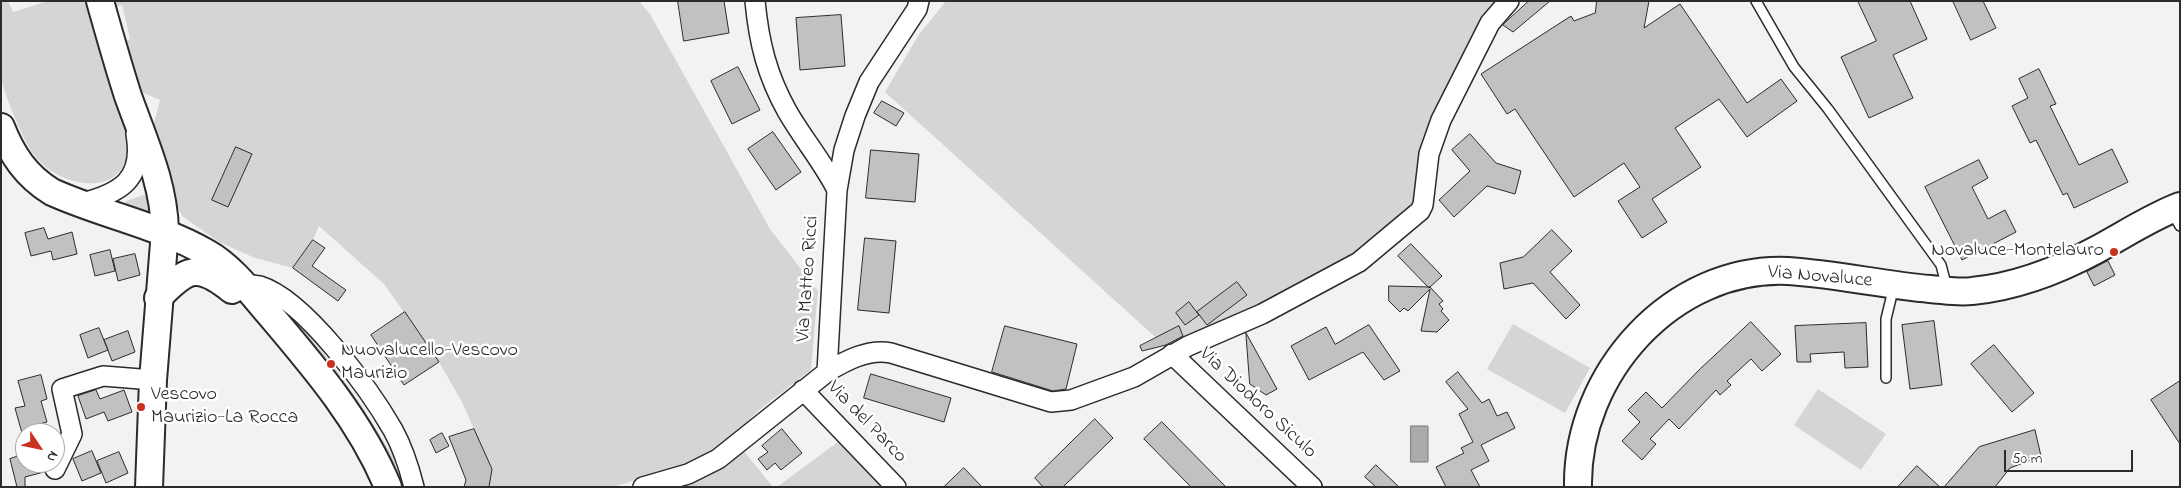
<!DOCTYPE html>
<style>
body{margin:0}
#map{position:relative;width:2181px;height:488px;overflow:hidden;background:#f2f2f2;font-family:"Indie Flower",sans-serif}
canvas{display:block}
.frame{position:absolute;inset:0;border:2px solid #2b2b2b;pointer-events:none}
.north{position:absolute;left:15px;top:423px;width:50px;height:50px;box-sizing:border-box;background:#fff;border:1px solid #aaa;border-radius:50%;rotate:124deg;font-size:14px;font-weight:700;line-height:20px;text-align:center;color:#2b2b2b}
.north::after{content:'';display:block;margin:auto;width:18px;height:22px;background:#c8321e;clip-path:polygon(50% 0,100% 100%,50% 72%,0 100%)}
.scale{position:absolute;left:2004px;top:450px;width:129px;height:22px;box-sizing:border-box;border:2px solid #2b2b2b;border-top:0;padding-left:6px;font-size:15px;line-height:18px;white-space:nowrap;color:#2b2b2b;-webkit-text-stroke:4px #fff;paint-order:stroke}
</style>
<div id="map">
<canvas width="2181" height="488"></canvas>
<div class="frame"></div>
<div class="north">N</div>
<div class="scale">50 m</div>
</div>
<script>
const c = document.querySelector('canvas').getContext('2d');
c.lineJoin = 'round';
function paint(path, color) { c.fillStyle = color; c.fill(path, 'evenodd'); }
function trace(path, color, width, dash) { c.strokeStyle = color; c.lineWidth = width; c.lineCap = dash ? 'butt' : 'round'; c.setLineDash(dash || []); c.stroke(path); }
function label(font, color, halo, rows, align = 'center') {
  c.font = font + ' "Indie Flower",sans-serif'; c.lineWidth = 5; c.setLineDash([]); c.textBaseline = 'middle'; c.strokeStyle = halo; c.fillStyle = color; for (const [text, x, y, turn = 0] of rows) {
    c.save(); c.translate(x, y); c.rotate((+turn || 0) * Math.PI / 180); c.textAlign = isNaN(turn) ? turn : align; if (halo) c.strokeText(text, 0, 0); c.fillText(text, 0, 0); c.restore();
  }
}
const green = new Path2D(`
 M 1,1 L 8,1 L 13,12 L 48,1 L 90,1 L 128,138 C 133,200 61,191 34,155 C 23,140 5,97 1,78 C 0,57 1,23 1,1 Z
 M 111,1 L 639,1 L 650,14 L 770,229 L 818,291 L 811,370 L 759,410 L 728,441 L 710,454 L 683,466 L 613,487 L 489,487 L 474,429 L 462,402 L 439,362 L 384,284 L 319,226 L 313,240 L 293,268 L 255,258 L 219,242 L 182,216 L 171,193 L 151,134 L 160,100 L 139,91 L 123,42 L 130,39 L 122,5 L 113,8 Z
 M 946,1 L 1503,1 L 1487,21 L 1417,204 L 1358,256 L 1251,312 L 1184,340 L 1164,345 L 885,92 L 918,36 Z
 M 144,195 L 149,197 L 151,212 L 147,214 L 125,206 L 126,201 Z
 M 281,305 C 327,352 363,405 396,462 L 395,465 L 391,465 L 278,308 Z
 M 1513,324 L 1590,368 L 1565,413 L 1487,369 Z
 M 1818,389 L 1886,434 L 1861,470 L 1794,425 Z
 M 839,441 L 883,487 L 777,487 Z
 M 743,450 L 773,487 L 668,487 Z`);
const water = new Path2D(`
 M 1411,426 L 1428,426 L 1428,462 L 1411,462 Z`);
const building = new Path2D(`
 M 678,1 L 724,1 L 729,33 L 684,41 Z
 M 1529,1 L 1550,1 L 1513,32 L 1503,25 Z
 M 1597,1 L 1649,1 L 1644,28 L 1680,4 L 1747,103 L 1781,79 L 1797,101 L 1747,137 L 1719,99 L 1675,128 L 1701,167 L 1652,199 L 1667,222 L 1642,238 L 1618,201 L 1640,187 L 1624,163 L 1574,197 L 1515,109 L 1507,114 L 1481,74 L 1571,16 L 1574,21 L 1595,13 Z
 M 1858,1 L 1910,1 L 1927,39 L 1893,55 L 1913,98 L 1869,118 L 1841,57 L 1876,41 Z
 M 1953,1 L 1983,1 L 1996,28 L 1971,40 Z
 M 841,15 L 845,66 L 800,70 L 796,18 Z
 M 738,67 L 760,110 L 732,124 L 711,81 Z
 M 2039,69 L 2056,104 L 2050,106 L 2079,165 L 2112,149 L 2128,182 L 2074,208 L 2067,193 L 2063,195 L 2036,140 L 2030,143 L 2012,106 L 2028,98 L 2019,79 Z
 M 882,101 L 904,113 L 896,126 L 874,113 Z
 M 773,132 L 801,172 L 776,190 L 748,149 Z
 M 1470,134 L 1496,163 L 1521,171 L 1515,194 L 1487,186 L 1454,217 L 1439,200 L 1470,171 L 1452,150 Z
 M 236,147 L 252,154 L 228,207 L 212,200 Z
 M 871,150 L 919,154 L 915,202 L 866,198 Z
 M 1979,160 L 1988,178 L 1972,187 L 1988,219 L 2005,210 L 2016,232 L 1962,260 L 1925,187 Z
 M 44,228 L 48,239 L 72,232 L 77,254 L 53,260 L 51,251 L 31,256 L 25,233 Z
 M 1552,230 L 1572,251 L 1550,272 L 1580,305 L 1566,319 L 1533,283 L 1504,289 L 1500,263 L 1523,257 Z
 M 865,238 L 896,241 L 889,313 L 858,310 Z
 M 313,240 L 325,248 L 312,266 L 346,290 L 338,301 L 293,268 Z
 M 1411,244 L 1442,276 L 1429,288 L 1398,256 Z
 M 110,250 L 115,271 L 95,276 L 90,255 Z
 M 135,254 L 140,275 L 118,281 L 113,259 Z
 M 2108,261 L 2115,275 L 2094,286 L 2087,272 Z
 M 1237,282 L 1247,295 L 1207,325 L 1197,312 Z
 M 1389,286 L 1430,287 L 1443,301 L 1439,304 L 1443,309 L 1441,311 L 1449,320 L 1437,332 L 1421,331 L 1430,289 L 1408,311 L 1404,308 L 1400,312 L 1389,301 Z
 M 1189,302 L 1199,315 L 1185,325 L 1176,313 Z
 M 405,312 L 439,362 L 404,385 L 371,335 Z
 M 1934,321 L 1942,385 L 1910,389 L 1902,325 Z
 M 1751,322 L 1781,354 L 1762,371 L 1751,359 L 1727,381 L 1731,385 L 1720,395 L 1716,390 L 1679,429 L 1669,419 L 1650,439 L 1656,444 L 1642,460 L 1622,441 L 1640,422 L 1628,410 L 1646,392 L 1662,408 L 1700,369 Z
 M 1866,323 L 1868,367 L 1845,368 L 1844,352 L 1810,354 L 1811,362 L 1797,362 L 1795,326 Z
 M 1369,325 L 1400,371 L 1384,380 L 1363,352 L 1309,380 L 1291,346 L 1326,327 L 1335,344 Z
 M 1005,326 L 1077,344 L 1066,389 L 1053,391 L 992,372 Z
 M 1179,326 L 1183,336 L 1166,345 L 1142,351 L 1140,346 Z
 M 99,328 L 108,350 L 88,358 L 80,335 Z
 M 128,331 L 135,352 L 112,361 L 104,340 Z
 M 1246,333 L 1277,389 L 1266,395 L 1250,384 Z
 M 1994,345 L 2034,393 L 2012,412 L 1971,364 Z
 M 1458,372 L 1482,403 L 1489,399 L 1497,416 L 1507,412 L 1515,428 L 1481,445 L 1489,461 L 1471,470 L 1480,487 L 1446,487 L 1436,467 L 1464,453 L 1461,448 L 1473,442 L 1459,414 L 1468,409 L 1446,382 Z
 M 871,374 L 951,398 L 944,422 L 864,398 Z
 M 41,375 L 47,399 L 41,401 L 47,422 L 36,425 L 39,433 L 22,433 L 15,408 L 25,406 L 18,381 Z
 M 2180,381 L 2180,444 L 2151,400 Z
 M 96,390 L 100,399 L 124,390 L 132,412 L 108,421 L 104,412 L 86,419 L 78,396 Z
 M 1095,419 L 1113,438 L 1063,487 L 1043,487 L 1035,478 Z
 M 1162,422 L 1226,487 L 1191,487 L 1144,439 Z
 M 474,429 L 492,469 L 489,487 L 464,487 L 466,480 L 449,437 Z
 M 782,429 L 802,453 L 781,470 L 775,463 L 767,470 L 758,459 L 768,452 L 762,446 Z
 M 2035,430 L 2041,456 L 2010,468 L 1995,487 L 1944,487 L 1979,447 Z
 M 442,433 L 449,446 L 436,453 L 430,440 Z
 M 92,451 L 101,473 L 82,481 L 73,459 Z
 M 119,452 L 128,473 L 106,483 L 97,461 Z
 M 25,454 L 25,463 L 45,463 L 44,472 L 25,477 L 25,487 L 17,487 L 10,459 Z
 M 1376,465 L 1399,487 L 1376,487 L 1365,477 Z
 M 1917,466 L 1940,487 L 1898,487 Z
 M 964,468 L 982,487 L 944,487 Z`);
const lane = new Path2D(`
 M 1756,1 L 1794,67 L 1828,109 L 1941,265 L 1947,288
 M 2172,212 L 2180,226
 M 1886,378 L 1886,319 L 1894,286`);
const street = new Path2D(`
 M 755,1 C 759,43 767,75 787,111 C 803,139 823,162 837,190
 M 82,203 C 121,193 144,179 136,134
 M 245,285 C 249,285 255,285 260,286 C 305,300 370,390 393,430 C 403,448 409,467 414,487
 M 1172,354 L 1312,487
 M 827,372 L 837,190 L 844,150 L 855,116 L 869,82 L 917,9 L 919,1
 M 803,390 L 896,487
 M 55,469 L 72,434 L 62,389 L 103,376 L 153,380
 M 643,487 L 688,474 L 718,459 L 827,372 C 845,361 869,348 891,353 L 1051,402 L 1071,400 L 1134,377 L 1188,346 L 1262,314 L 1359,262 L 1420,211 L 1423,205 L 1429,154 L 1441,120 L 1490,23 L 1509,1`);
const secondary = new Path2D(`
 M 100,1 C 109,33 118,65 128,96 C 144,141 164,183 165,231 L 153,380 L 149,487
 M 1,127 C 12,155 26,176 52,192 C 103,215 158,225 207,253 C 232,267 252,294 271,316 C 316,369 361,422 388,487
 M 158,298 C 187,268 197,262 232,290
 M 1578,487 C 1576,374 1672,266 1788,271 C 1836,274 1883,285 1930,289 C 1944,290 1958,293 1972,291 C 2014,287 2059,270 2096,250 C 2124,235 2151,217 2180,206`);
const markers = [
 [2114,252,5,"#c8321e"],
 [331,364,5,"#c8321e"],
 [141,407,5,"#c8321e"]
];
const poiNames = [
 ["Novaluce-Montelauro",2104,252,"right"],
 ["Nuovalucello-Vescovo",341,352],
 ["Maurizio",341,375],
 ["Vescovo",151,396],
 ["Maurizio-La Rocca",151,419]
];
const streetNames = [
 ["Via Novaluce",1820,278,5],
 ["Via Matteo Ricci",809,279,-86],
 ["Via Diodoro Siculo",1257,404,43],
 ["Via del Parco",866,423,46]
];
paint(green, '#d5d5d5');
paint(water, '#ababab');
trace(water, '#787878', 1);
paint(building, '#c1c1c1');
trace(building, '#2b2b2b', 1);
trace(lane, '#2b2b2b', 12);
trace(street, '#2b2b2b', 22);
trace(secondary, '#2b2b2b', 30);
trace(lane, '#fff', 9);
trace(street, '#fff', 19);
trace(secondary, '#fff', 26);
for (const [x, y, r, color] of markers) { const dot = new Path2D(); dot.arc(x, y, r, 0, 2 * Math.PI); c.fillStyle = color; c.fill(dot); trace(dot, '#fff', 2); }
label('20px', '#2b2b2b', '#fff', poiNames, 'left');
label('20px', '#2b2b2b', '#fff', streetNames);
</script>
